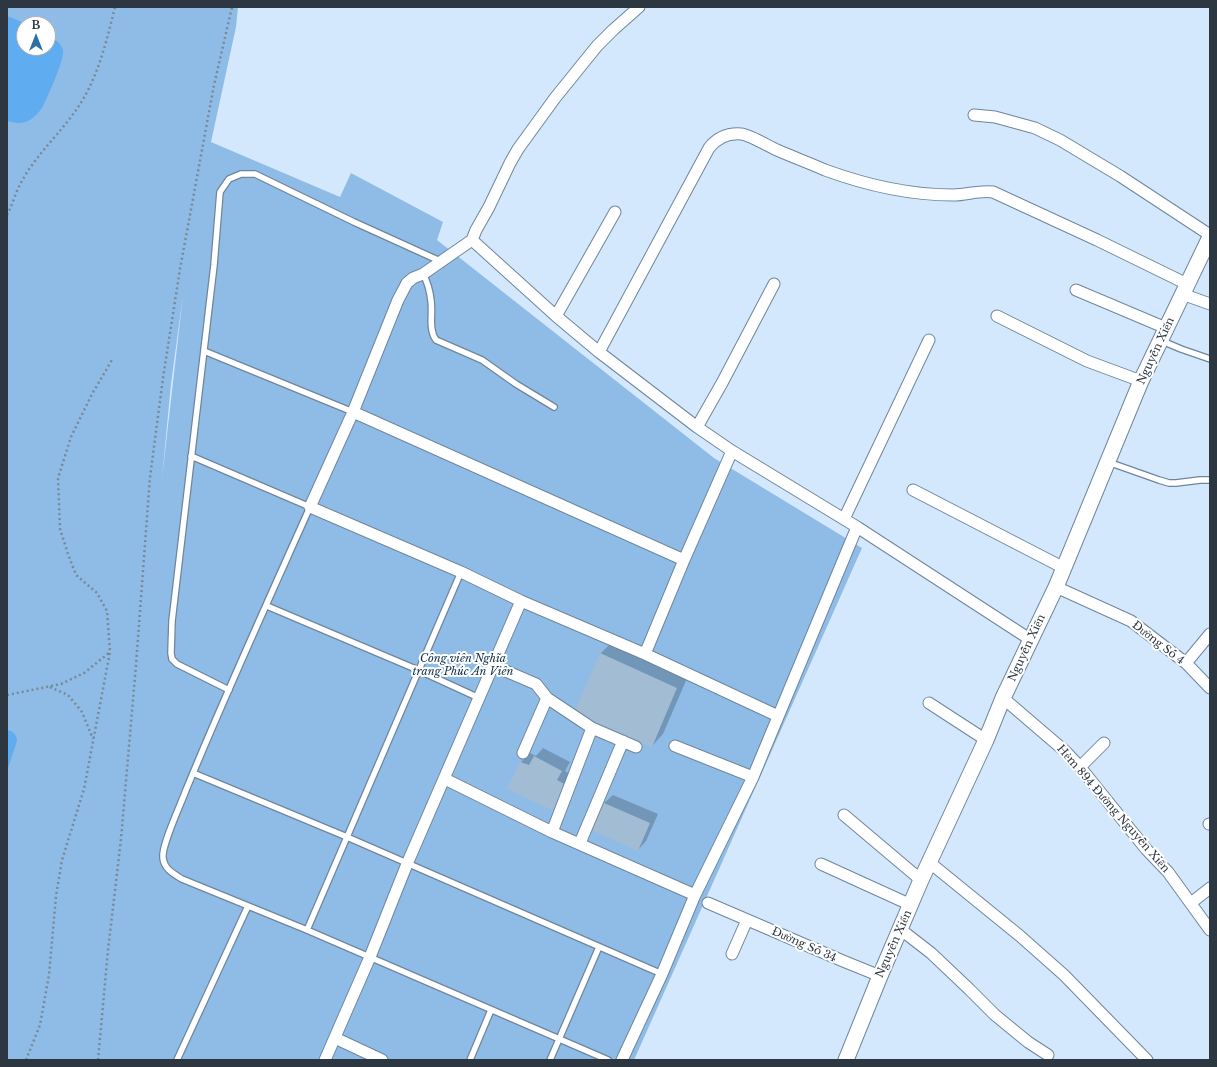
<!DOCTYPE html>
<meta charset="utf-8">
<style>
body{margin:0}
#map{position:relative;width:1217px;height:1067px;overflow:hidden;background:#d3e8fc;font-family:"Libre Baskerville",serif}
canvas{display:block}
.frame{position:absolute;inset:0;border:8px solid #2c3741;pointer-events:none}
.north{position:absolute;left:16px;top:16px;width:40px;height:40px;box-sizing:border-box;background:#fff;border:1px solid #abafb3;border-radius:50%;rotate:0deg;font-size:11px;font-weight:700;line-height:16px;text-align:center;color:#2c3741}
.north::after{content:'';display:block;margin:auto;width:14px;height:18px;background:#2e6fa5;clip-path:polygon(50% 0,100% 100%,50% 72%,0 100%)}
</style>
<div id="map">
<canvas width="1217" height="1067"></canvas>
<div class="frame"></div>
<div class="north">B</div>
</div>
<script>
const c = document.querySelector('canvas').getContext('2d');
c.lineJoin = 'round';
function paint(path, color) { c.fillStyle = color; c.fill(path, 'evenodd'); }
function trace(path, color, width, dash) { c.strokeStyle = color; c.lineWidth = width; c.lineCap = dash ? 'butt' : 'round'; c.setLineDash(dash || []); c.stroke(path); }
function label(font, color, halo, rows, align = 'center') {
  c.font = font + ' "Libre Baskerville",serif'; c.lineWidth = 4; c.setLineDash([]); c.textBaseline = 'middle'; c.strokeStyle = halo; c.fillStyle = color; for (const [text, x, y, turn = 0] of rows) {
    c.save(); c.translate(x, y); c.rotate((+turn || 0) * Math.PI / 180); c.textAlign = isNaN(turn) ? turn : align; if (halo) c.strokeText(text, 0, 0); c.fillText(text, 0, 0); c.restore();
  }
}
const green = new Path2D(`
 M 7,7 L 238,7 L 236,27 L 211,142 L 340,197 L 351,173 L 443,222 L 437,240 L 714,458 L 862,548 L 634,1060 L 7,1060 ZM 24,24 L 48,24 L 48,48 L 24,48 ZM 183,295 L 162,478 L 171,384 Z`);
const water = new Path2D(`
 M 7,16 L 27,24 L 24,24 L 24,48 L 48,48 L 48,35 C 54,38 61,43 63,50 C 65,59 47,98 42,108 C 38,113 34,118 28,121 C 22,124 14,123 7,121 Z
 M 7,730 C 13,731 17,735 17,741 L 7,771 Z`);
const shadow = new Path2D(`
 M 613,641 L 688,676 L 663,734 L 652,746 L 575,711 L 601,653 Z
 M 543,748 L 570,762 L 565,771 L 574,776 L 563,801 L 521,762 L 530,753 L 536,756 Z
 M 613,795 L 658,814 L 646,841 L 638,850 L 604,803 Z`);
const building = new Path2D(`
 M 600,653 L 677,688 L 652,747 L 574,712 Z
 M 534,756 L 562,771 L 557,780 L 566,785 L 554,811 L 507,789 L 520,762 L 529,765 Z
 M 604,803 L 650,823 L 638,851 L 591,830 Z`);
const path = new Path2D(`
 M 7,215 C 13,204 16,190 23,179 C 39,151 65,129 82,101 C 99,73 107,39 115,7
 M 50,687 L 68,695 L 82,712 L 93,739
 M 7,695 L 61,684 L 84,673 L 110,652
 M 26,1060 L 40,1025 L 49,975 L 56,896 L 62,860 L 84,789 L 110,652 L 107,611 L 97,593 L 76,575 L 68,554 L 60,529 L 58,478 L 71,437 L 92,394 L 112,360
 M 98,1060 L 108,950 L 121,839 L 136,665 L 150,477 L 163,378 L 180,269 L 214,85 L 232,7`);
const service = new Path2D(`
 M 423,274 C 428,283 430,291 431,301 C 433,313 428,329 436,340 L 482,360 L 516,384 L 554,407
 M 1162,341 L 1181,349 L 1210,359
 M 204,351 L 353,412
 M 191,456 L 310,507 C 268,601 225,695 186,790 C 181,804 161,846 163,858 C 164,869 174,874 182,879 L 307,930 L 608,1060
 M 1108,462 L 1159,480 L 1169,483 L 1176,483 L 1200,480 L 1210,480
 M 267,606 L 418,670 L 479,698
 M 229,690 L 177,664 L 172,659 L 171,653 L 172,621 L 214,265 L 220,192 L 229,179 L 241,174 L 255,174 L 354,222 L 440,261
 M 193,773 L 347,837 L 662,974
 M 307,930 L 461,572
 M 177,1060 L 248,906
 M 470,1060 L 491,1010
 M 550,1060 L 599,947`);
const minor = new Path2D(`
 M 639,7 L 613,30 L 597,46 L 555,98 L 518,149 L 510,163 L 489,207 L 476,230 L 472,240 L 556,316 L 599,352 L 697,427 L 732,451 L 857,527 L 1031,640
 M 974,115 L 995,117 L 1035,128 L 1060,140 L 1120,176 L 1210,235
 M 472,240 L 423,274 L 413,278 L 407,283 L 398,300 L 353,412 L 310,507 L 461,572 L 521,601 L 645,654 L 778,716
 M 1076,290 L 1166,328
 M 1182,294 L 1210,304
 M 556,316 L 615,212
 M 997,316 L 1087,361 L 1141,381
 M 599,352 L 709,148 C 717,138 728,133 741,134 C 750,135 768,146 777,150 C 793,157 809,163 825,170 C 866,185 909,195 953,195 C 967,195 979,190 993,192 L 1097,240 L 1187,284
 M 353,412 L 684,560
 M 697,427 L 722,383 L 774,284
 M 913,490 L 1064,568
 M 844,519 L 929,340
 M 1056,587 L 1131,621 L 1186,663 L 1210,688
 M 645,654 L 684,560 L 732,451
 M 1186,663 L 1210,634
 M 494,666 L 536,684 L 547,698 L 592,728 L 636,747
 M 1003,698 L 1066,752 L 1080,767 L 1146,849 L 1168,872 L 1210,930
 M 929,703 L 986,740
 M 675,746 L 753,777
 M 523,753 L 547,698
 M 1080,767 L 1104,743
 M 445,779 L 552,832 L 695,895
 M 844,815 L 921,880
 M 1209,824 L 1210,824
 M 552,832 L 592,728
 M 580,843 L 623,741
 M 929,862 L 1020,936 L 1064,975 L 1147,1060
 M 821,864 L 911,905
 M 708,903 L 843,961 L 880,976
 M 1191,903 L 1210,888
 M 900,929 L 931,953 L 969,989 L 995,1015 L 1028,1042 L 1048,1055
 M 732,954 L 747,920
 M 335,1038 L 382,1060
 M 325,1060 L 370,957 L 407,864 L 521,601
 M 622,1060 L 662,974 L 695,895 L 753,777 L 857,527`);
const secondary = new Path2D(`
 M 846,1060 L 880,976 L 921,880 L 986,740 L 1003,698 L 1056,587 L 1141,381 L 1210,237`);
const streetNames = [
 ["Nguyễn Xiển",1156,351,-65],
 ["Đường Số 4",1158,643,38],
 ["Nguyễn Xiển",1027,648,-65],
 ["Hẻm 894 Đường Nguyễn Xiển",1113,809,49],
 ["Nguyễn Xiển",894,944,-66],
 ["Đường Số 34",804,945,24]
];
const parkNames = [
 ["Công viên Nghĩa",463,659],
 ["trang Phúc An Viên",463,672]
];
paint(green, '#8fbce6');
paint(water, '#5facf0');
paint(shadow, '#0003');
paint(building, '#a2bcd4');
trace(service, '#6e869d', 8);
trace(minor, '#6e869d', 13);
trace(secondary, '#6e869d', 17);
trace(path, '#798897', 2.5, [2, 3]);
trace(service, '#fff', 5.5);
trace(minor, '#fff', 11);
trace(secondary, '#fff', 15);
label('11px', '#2c3741', '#fff', streetNames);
label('italic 11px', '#0c2e48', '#fff', parkNames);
</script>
